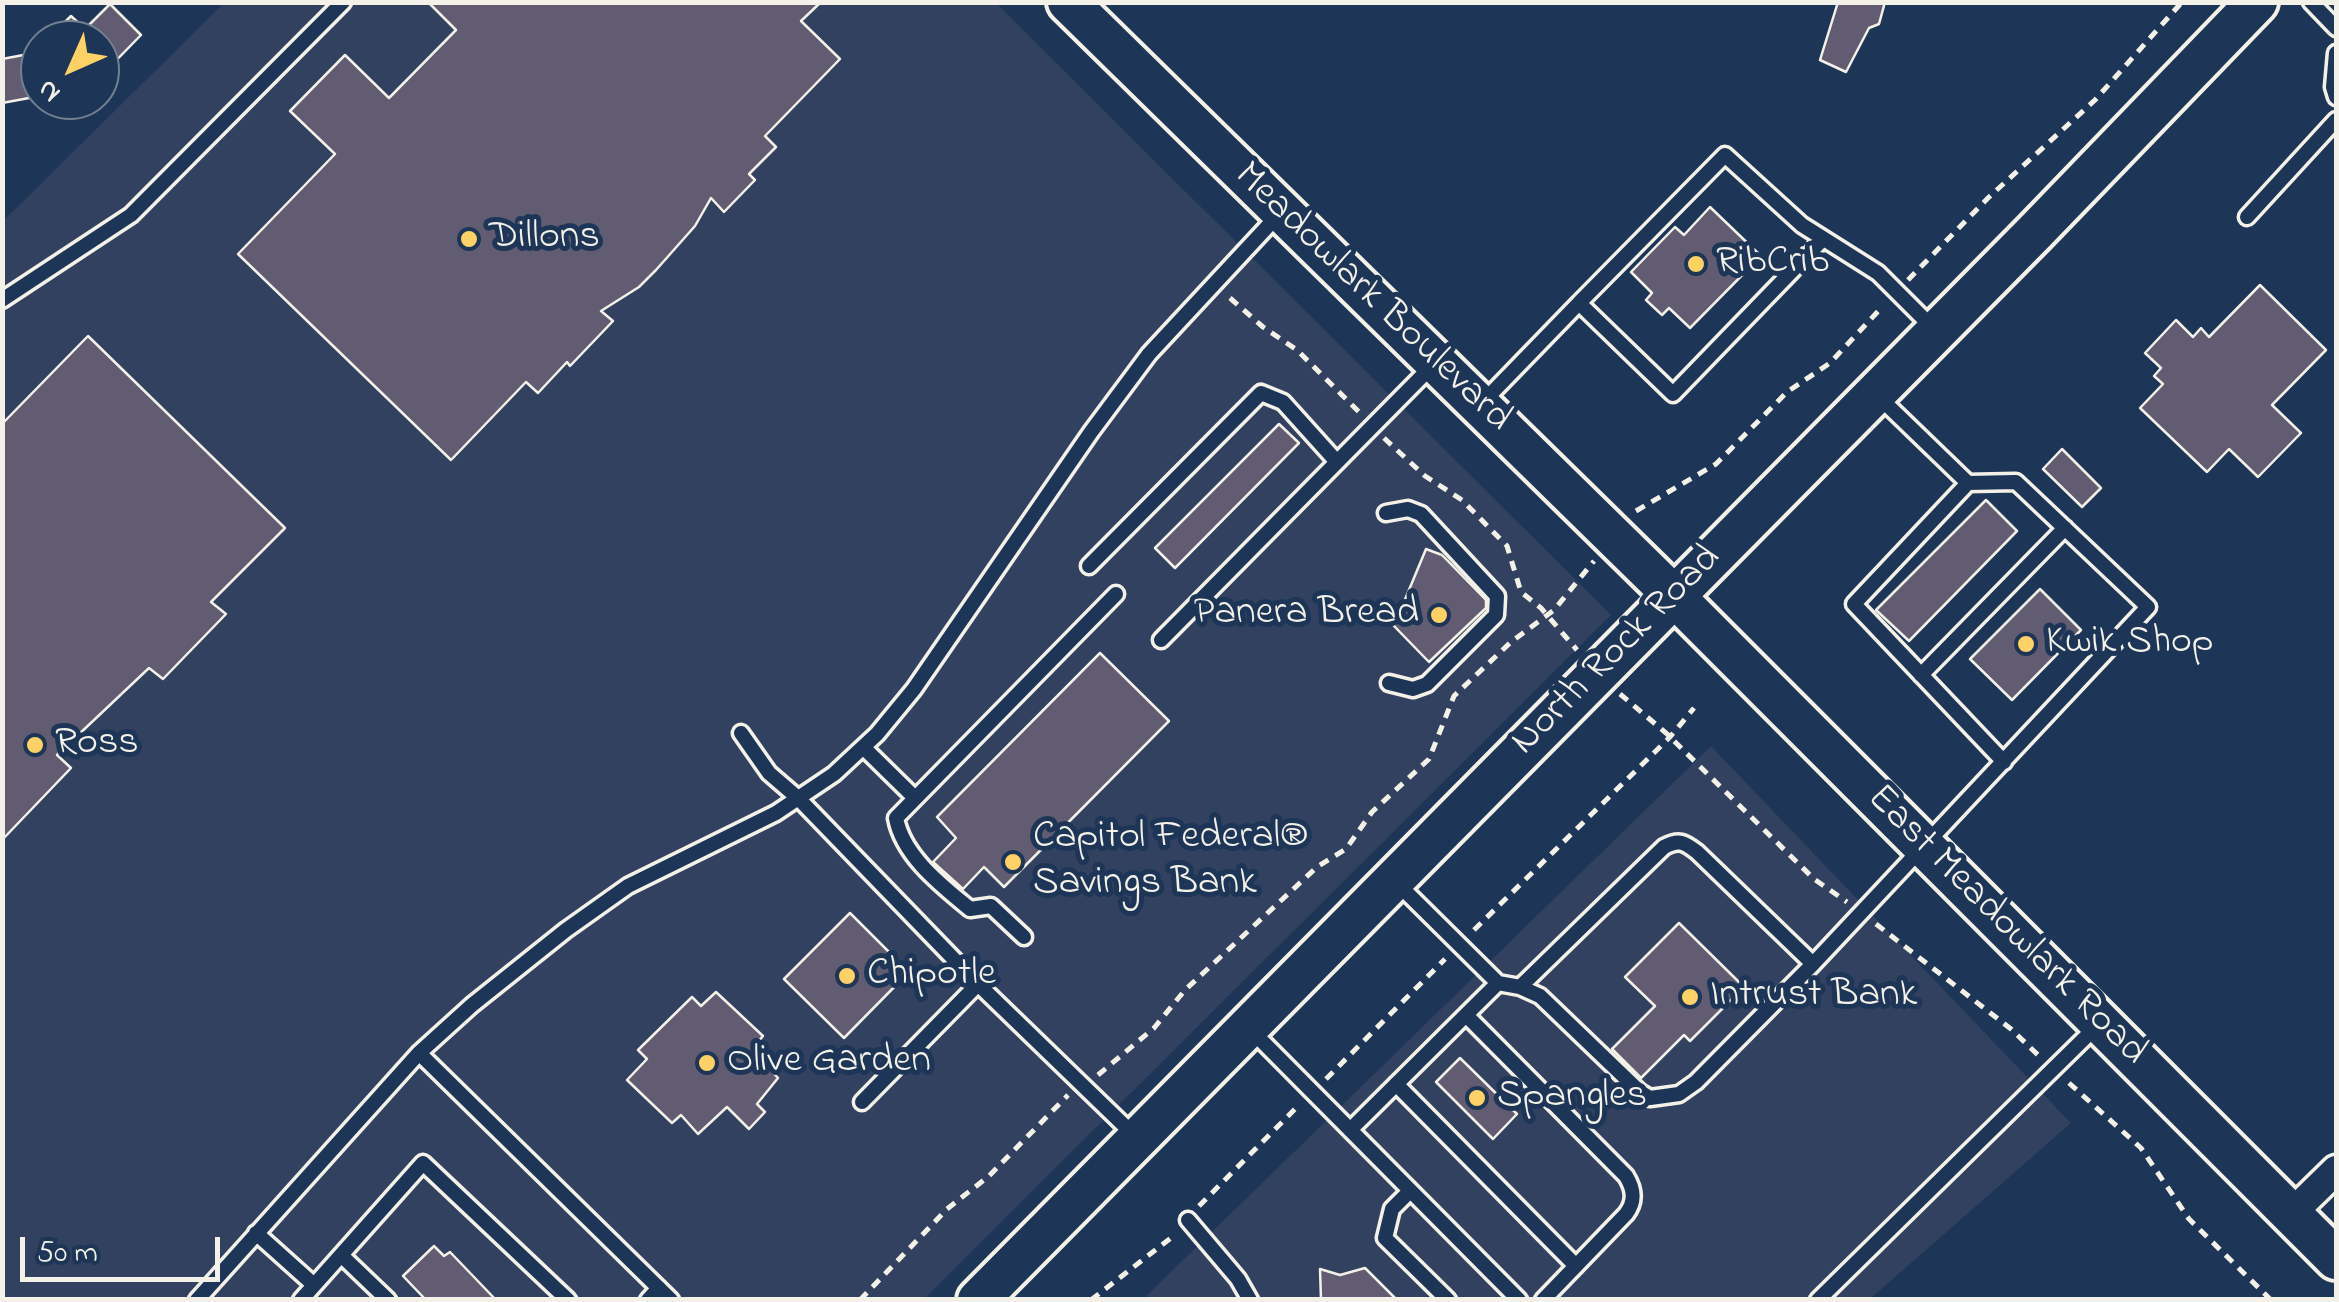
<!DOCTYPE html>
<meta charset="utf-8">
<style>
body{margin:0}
#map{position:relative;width:2339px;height:1302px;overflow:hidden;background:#1d3557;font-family:"Indie Flower",sans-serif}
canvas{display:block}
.frame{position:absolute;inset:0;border:5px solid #f4f1e8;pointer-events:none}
.north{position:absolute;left:20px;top:20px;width:100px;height:100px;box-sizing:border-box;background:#1d3557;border:2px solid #738091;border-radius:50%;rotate:225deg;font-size:28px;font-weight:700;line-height:40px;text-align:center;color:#f4f1e8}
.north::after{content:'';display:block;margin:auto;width:35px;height:45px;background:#ffd166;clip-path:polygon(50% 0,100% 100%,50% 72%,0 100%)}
.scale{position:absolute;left:20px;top:1237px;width:200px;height:45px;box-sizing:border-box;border:5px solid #f4f1e8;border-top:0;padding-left:12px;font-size:30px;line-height:35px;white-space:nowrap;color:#f4f1e8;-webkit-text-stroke:8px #1d3557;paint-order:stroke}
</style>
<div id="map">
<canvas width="2339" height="1302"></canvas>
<div class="frame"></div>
<div class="north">N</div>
<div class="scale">50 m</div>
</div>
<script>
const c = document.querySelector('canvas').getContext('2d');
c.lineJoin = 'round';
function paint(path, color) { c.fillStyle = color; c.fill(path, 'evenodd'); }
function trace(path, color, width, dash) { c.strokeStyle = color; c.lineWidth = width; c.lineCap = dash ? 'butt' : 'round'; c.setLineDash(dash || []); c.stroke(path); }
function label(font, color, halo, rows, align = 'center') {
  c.font = font + ' "Indie Flower",sans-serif'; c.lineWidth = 10; c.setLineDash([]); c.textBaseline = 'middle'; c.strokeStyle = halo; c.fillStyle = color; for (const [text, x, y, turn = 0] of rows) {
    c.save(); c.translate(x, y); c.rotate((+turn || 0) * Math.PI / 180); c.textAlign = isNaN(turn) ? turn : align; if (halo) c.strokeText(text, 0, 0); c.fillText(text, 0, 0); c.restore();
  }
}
const built = new Path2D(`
 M 224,3 L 996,3 L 1611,615 L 924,1299 L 3,1300 L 3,221 Z
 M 1711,746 L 2071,1123 L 1870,1299 L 1142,1300 Z`);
const building = new Path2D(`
 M 428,2 L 821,2 L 801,21 L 840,59 L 765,136 L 776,147 L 749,174 L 755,180 L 724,212 L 711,198 L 695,226 L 656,270 L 639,287 L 601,311 L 613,321 L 570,366 L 567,362 L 538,393 L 526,382 L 451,460 L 238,254 L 335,154 L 290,111 L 345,55 L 389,98 L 456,30 Z
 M 1838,2 L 1885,2 L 1879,24 L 1869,28 L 1846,72 L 1820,60 Z
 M 110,4 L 141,35 L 100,77 L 100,40 L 47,40 L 71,16 L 85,29 Z
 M 34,53 L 40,96 L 2,103 L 2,59 Z
 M 1710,207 L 1761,256 L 1690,328 L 1669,308 L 1662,315 L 1646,300 L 1652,293 L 1631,272 L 1675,227 L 1684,235 Z
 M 2260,285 L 2326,350 L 2272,405 L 2301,433 L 2258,477 L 2229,449 L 2207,472 L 2140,408 L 2163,384 L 2154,376 L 2161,368 L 2145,353 L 2176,320 L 2193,337 L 2201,328 L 2209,337 Z
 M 88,336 L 285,528 L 211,602 L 226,614 L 163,679 L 149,668 L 57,755 L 71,768 L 2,840 L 2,424 Z
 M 1279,424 L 1299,443 L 1175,568 L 1155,548 Z
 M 2062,449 L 2101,488 L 2082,507 L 2043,469 Z
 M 1986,500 L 2017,531 L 1909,641 L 1876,610 Z
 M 1426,549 L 1442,555 L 1486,600 L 1486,608 L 1429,662 L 1394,626 Z
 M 2040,589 L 2081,630 L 2012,700 L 1970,659 Z
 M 1100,653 L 1169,721 L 1004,887 L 984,867 L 963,889 L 933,862 L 956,838 L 937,817 Z
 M 850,913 L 909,972 L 844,1038 L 784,979 Z
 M 1679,923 L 1744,987 L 1690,1041 L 1684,1035 L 1641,1078 L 1612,1049 L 1655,1006 L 1625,977 Z
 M 716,992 L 763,1036 L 757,1043 L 772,1059 L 767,1066 L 778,1078 L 757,1104 L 765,1112 L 749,1129 L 727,1107 L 698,1134 L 681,1115 L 672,1123 L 627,1080 L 647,1059 L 638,1050 L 692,997 L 701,1006 Z
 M 1460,1058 L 1517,1114 L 1493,1139 L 1436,1082 Z
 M 434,1246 L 444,1256 L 450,1252 L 496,1300 L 426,1300 L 403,1276 Z
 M 1365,1268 L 1397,1300 L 1321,1300 L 1320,1269 L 1340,1275 Z`);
const path = new Path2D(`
 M 1908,280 L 1988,198 L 2095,100 L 2182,2
 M 1230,298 L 1263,327 L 1297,350 L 1359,412
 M 1384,438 L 1425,476 L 1462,500 L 1507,546 L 1521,592 L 1541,608 L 1577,650
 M 1636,511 L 1716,464 L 1787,392 L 1830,363 L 1883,306
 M 1620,694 L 1666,733 L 1814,879 L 1847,902
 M 1876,924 L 2011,1029 L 2038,1055
 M 1474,930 L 1670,737 L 1694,708
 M 1098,1075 L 1154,1028 L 1185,990 L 1317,867 L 1346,849 L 1372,812 L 1429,759 L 1454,696 L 1511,642 L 1554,610 L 1594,561
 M 1326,1079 L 1445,959
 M 2069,1083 L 2141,1148 L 2189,1219 L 2271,1300
 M 1199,1206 L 1300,1104
 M 860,1300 L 947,1209 L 989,1176 L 1068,1095
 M 1091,1300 L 1176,1234`);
const lane = new Path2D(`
 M 2311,2 L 2336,28
 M 2336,53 L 2333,87 L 2336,97
 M 2247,217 L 2336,120
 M 1823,239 L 1673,394 L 1579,303 L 1725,155 L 1802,225 L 1878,273 L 1936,331
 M 2,300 L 131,215 L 343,2
 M 1482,403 L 1579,303
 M 1968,483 L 1854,604 L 2004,762
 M 1386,513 L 1408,509 L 1421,514 L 1497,596 L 1496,615 L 1427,684 L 1413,689 L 1389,683
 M 1089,566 L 1261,393 L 1283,402 L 1337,462
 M 1161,640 L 1435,363
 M 1921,675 L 2065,528
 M 741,733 L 769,773 L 798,798 L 978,984 L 1135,1136
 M 863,747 L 915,798
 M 1398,884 L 1498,983 L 1520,987 L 1540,996 L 1640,1092 L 1650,1098 L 1679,1094 L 1696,1082 L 1813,964
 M 1024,937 L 991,906 L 970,909 C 941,885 903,856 896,818 L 1116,594
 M 1520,987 L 1664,847 C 1679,839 1684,842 1697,852 L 1813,964 L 2148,607 L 2016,482 L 1968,483 L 1879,397
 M 1466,1015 L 1626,1176 C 1634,1189 1636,1201 1626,1214 L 1543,1300
 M 1251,1030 L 1519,1300
 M 419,1053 L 671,1300
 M 1396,1084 L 1576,1266
 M 862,1102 L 978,984
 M 1350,1130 L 1498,983
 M 1410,1191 L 1392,1209 L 1385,1238 L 1448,1300
 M 1188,1220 L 1238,1279 L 1250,1300
 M 256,1233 L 314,1285
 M 341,1255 L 388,1300
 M 197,1300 L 419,1053 L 472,1005 L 566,930 L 628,886 L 776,813 L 834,774 L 877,734 L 914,689 L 1091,432 L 1149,354 L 1281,212
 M 301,1300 L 423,1163 L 568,1300
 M 648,1300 L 659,1288
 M 1818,1300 L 2096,1027`);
const street = new Path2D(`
 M 2291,1214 L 2336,1170`);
const secondary = new Path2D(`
 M 1068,2 L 1674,596 L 2336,1259
 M 978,1300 L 2035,232 L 2257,2`);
const markers = [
 [469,239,10,"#ffd166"],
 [1696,264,10,"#ffd166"],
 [1439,615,10,"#ffd166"],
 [2026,644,10,"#ffd166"],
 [35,745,10,"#ffd166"],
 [1013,862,10,"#ffd166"],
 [847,976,10,"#ffd166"],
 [1690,997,10,"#ffd166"],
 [707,1063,10,"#ffd166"],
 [1477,1098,10,"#ffd166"]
];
const poiNames = [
 ["Dillons",489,239],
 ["RibCrib",1716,264],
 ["Panera Bread",1419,615,"right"],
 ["Kwik Shop",2046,644],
 ["Ross",55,745],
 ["Capitol Federal®",1033,839],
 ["Savings Bank",1033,885],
 ["Chipotle",867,976],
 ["Intrust Bank",1710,997],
 ["Olive Garden",727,1063],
 ["Spangles",1497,1098]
];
const streetNames = [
 ["Meadowlark Boulevard",1371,299,44],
 ["North Rock Road",1618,652,-45],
 ["East Meadowlark Road",2005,927,45]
];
paint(built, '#31415f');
paint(building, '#615c72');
trace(building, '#f4f1e8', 2.5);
trace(lane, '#f4f1e8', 21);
trace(street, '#f4f1e8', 35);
trace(secondary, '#f4f1e8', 48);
trace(path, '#f4f1e8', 5, [10, 8]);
trace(lane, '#1d3557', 14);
trace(street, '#1d3557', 28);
trace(secondary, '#1d3557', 40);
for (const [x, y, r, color] of markers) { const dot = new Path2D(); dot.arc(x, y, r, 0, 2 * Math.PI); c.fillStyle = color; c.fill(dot); trace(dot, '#1d3557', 4); }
label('40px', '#f4f1e8', '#1d3557', poiNames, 'left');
label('40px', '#f4f1e8', '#1d3557', streetNames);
</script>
